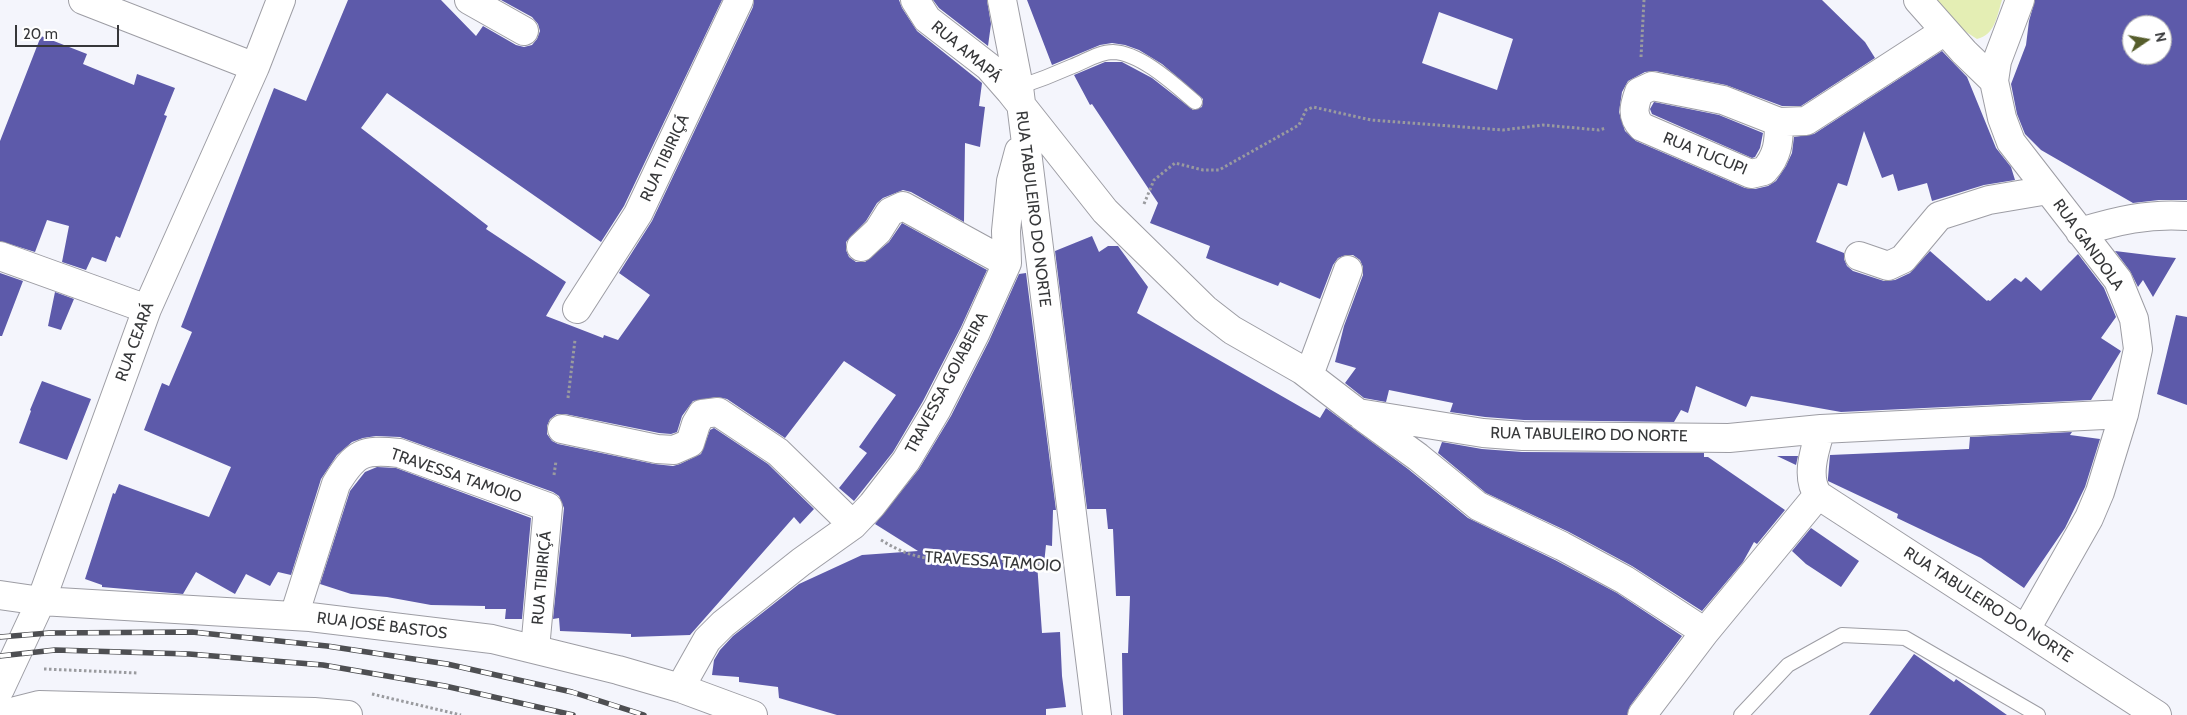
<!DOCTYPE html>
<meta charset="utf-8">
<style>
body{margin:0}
#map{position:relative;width:2187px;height:715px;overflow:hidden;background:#f4f5fc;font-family:Cabin,sans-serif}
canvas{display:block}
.north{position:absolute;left:2122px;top:15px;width:50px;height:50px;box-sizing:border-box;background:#fff;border:1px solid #afafb0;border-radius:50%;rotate:78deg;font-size:14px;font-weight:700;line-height:20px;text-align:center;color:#363739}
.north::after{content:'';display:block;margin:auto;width:18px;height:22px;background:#565d2b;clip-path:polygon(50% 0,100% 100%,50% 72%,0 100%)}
.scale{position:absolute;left:15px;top:25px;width:104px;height:22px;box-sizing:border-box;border:2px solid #363739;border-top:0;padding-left:6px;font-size:15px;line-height:18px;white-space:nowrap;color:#363739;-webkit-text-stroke:4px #fff;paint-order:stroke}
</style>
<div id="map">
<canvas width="2187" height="715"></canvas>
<div class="north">N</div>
<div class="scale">20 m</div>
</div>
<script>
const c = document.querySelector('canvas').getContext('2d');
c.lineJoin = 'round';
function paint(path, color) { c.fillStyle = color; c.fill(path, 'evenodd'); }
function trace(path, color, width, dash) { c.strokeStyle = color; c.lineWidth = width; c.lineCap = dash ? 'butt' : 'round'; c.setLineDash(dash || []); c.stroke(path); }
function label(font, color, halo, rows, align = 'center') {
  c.font = font + ' Cabin,sans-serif'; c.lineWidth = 5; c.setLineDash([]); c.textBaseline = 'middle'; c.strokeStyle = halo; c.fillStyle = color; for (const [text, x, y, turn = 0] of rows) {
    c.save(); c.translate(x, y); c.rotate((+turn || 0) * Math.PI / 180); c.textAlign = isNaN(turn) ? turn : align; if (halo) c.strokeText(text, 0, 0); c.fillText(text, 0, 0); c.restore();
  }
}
const green = new Path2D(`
 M 1931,0 L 2002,0 C 1997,16 1995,35 1977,39 L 1960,28 Z`);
const building = new Path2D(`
 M 348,0 L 441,0 L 476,36 L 483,26 L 516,45 L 524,47 L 532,45 L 537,39 L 540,31 L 538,24 L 532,17 L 501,0 L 722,0 L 624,206 L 601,242 L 387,93 L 361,128 L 488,226 L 486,229 L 566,282 L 546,316 L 603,338 L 604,335 L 618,340 L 650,295 L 619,273 L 652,221 L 753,7 L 754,0 L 899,0 L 902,8 L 917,31 L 982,83 L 979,106 L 985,107 L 980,147 L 965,143 L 964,222 L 911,192 L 903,190 L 883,198 L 877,203 L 866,221 L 846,242 L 846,250 L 849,257 L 856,262 L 865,262 L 889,242 L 902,223 L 987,270 L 961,327 L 923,401 L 893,452 L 854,501 L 839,488 L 867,453 L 859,447 L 896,395 L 844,361 L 785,438 L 727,399 L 717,397 L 693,401 L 682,416 L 677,432 L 671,434 L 659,433 L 565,414 L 557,414 L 550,419 L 547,426 L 547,434 L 552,441 L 558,444 L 654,464 L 673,466 L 680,464 L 701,454 L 710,430 L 714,428 L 768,464 L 814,509 L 800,524 L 794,517 L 690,635 L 631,637 L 631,634 L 560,631 L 559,618 L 553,619 L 564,508 L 559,496 L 553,492 L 400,437 L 376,436 L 363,438 L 352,442 L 337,455 L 321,479 L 291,575 L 278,572 L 270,586 L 246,574 L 235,594 L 196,572 L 183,594 L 102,587 L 102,585 L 85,579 L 113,493 L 115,494 L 119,484 L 209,517 L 231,467 L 144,430 L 162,383 L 169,386 L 192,332 L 181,327 L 274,88 L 306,101 Z
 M 933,0 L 987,0 L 991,24 L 988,46 L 939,8 Z
 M 1027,0 L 1822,0 L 1865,42 L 1875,58 L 1801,106 L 1782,106 L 1726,85 L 1655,71 L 1645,72 L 1628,81 L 1622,92 L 1619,112 L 1625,131 L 1636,141 L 1745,188 L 1755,189 L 1768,186 L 1776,181 L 1786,166 L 1792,153 L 1794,137 L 1814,134 L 1942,51 L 1967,77 L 1996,148 L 2011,167 L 2015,180 L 1984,185 L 1932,201 L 1927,183 L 1898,191 L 1893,174 L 1882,178 L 1864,131 L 1847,186 L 1838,183 L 1816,242 L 1844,253 L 1844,259 L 1847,266 L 1853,271 L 1884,281 L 1895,280 L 1910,273 L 1930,251 L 1987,301 L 1988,300 L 1990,301 L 2015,278 L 2021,282 L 2026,277 L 2041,291 L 2078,254 L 2104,288 L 2116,317 L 2101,338 L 2121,351 L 2091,400 L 1841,412 L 1751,396 L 1746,407 L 1696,386 L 1688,413 L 1681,410 L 1674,422 L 1524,420 L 1485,417 L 1450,412 L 1453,403 L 1389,390 L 1386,402 L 1364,398 L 1345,383 L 1356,368 L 1335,362 L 1344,326 L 1363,275 L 1363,267 L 1360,260 L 1353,255 L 1346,255 L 1338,258 L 1333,265 L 1320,299 L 1280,282 L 1278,286 L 1206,258 L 1210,246 L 1150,223 L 1158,203 L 1092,104 L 1090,105 L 1074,75 L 1105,62 L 1122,62 L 1152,78 L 1193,110 L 1202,107 L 1203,99 L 1162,64 L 1139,50 L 1125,45 L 1112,43 L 1100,45 L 1052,65 ZM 1439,12 L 1513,39 L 1497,90 L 1422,63 Z
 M 2035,0 L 2187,0 L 2187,200 L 2159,200 L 2133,203 L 2041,150 L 2025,134 L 2017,114 L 2011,84 L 2026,45 L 2029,21 ZM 2132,25 L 2162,25 L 2162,55 L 2132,55 Z
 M 41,36 L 87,54 L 83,64 L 134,85 L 137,74 L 175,88 L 164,115 L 167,116 L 120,238 L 116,236 L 106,262 L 92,257 L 86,270 L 62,262 L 69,226 L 47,220 L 35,252 L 0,241 L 0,141 Z
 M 1654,102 L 1719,115 L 1763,133 L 1760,148 L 1755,157 L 1752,158 L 1652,114 L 1650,109 Z
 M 1092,236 L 1099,252 L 1108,246 L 1118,246 L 1148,287 L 1137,313 L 1320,418 L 1326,408 L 1408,469 L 1468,518 L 1555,560 L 1617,593 L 1682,636 L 1630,706 L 1627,715 L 1123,715 L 1122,653 L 1128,653 L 1130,596 L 1116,596 L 1113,529 L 1108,529 L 1106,509 L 1087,509 L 1055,251 Z
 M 2115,251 L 2156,256 L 2176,258 L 2153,297 L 2143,280 L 2138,287 L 2130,271 Z
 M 0,273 L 23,281 L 2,336 L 0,336 Z
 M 1026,273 L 1056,510 L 1053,510 L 1052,546 L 1046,545 L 1044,564 L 1037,563 L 1042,633 L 1060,632 L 1062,676 L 1066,707 L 1046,709 L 1046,715 L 837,715 L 779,698 L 778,687 L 739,682 L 739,677 L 712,675 L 714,660 L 720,650 L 733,636 L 799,584 L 862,555 L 918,551 L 875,524 L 919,469 L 951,416 L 989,341 L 1019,274 Z
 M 55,292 L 74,299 L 61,330 L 48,326 Z
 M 2176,315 L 2187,317 L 2187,405 L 2157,394 Z
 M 42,381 L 91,399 L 67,460 L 19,443 L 31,411 L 30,410 Z
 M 2072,432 L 2070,435 L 2100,439 L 2085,487 L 2065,528 L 2024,588 L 1981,558 L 1897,518 L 1898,514 L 1828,481 L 1828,478 L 1830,455 L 1969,449 L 1970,437 Z
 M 1442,442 L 1482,449 L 1522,452 L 1704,453 L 1704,457 L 1708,457 L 1785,510 L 1757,544 L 1754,542 L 1743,562 L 1702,611 L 1632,566 L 1569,532 L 1486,493 L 1438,453 Z
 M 1777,456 L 1798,456 L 1796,465 Z
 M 377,467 L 396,468 L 531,518 L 522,619 L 505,619 L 506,609 L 485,609 L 485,606 L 431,605 L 387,597 L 351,594 L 320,584 L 350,491 L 365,472 Z
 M 1811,528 L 1859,561 L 1841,587 L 1806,564 L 1792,551 Z
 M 1914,654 L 1954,682 L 1956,679 L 2007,715 L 1869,715 Z`);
const path = new Path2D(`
 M 1641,57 L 1644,0
 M 1144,204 L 1154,180 L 1175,163 L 1203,170 L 1219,170 L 1299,125 L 1306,110 L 1313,107 L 1371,120 L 1503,130 L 1543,125 L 1599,130 L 1606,128
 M 568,398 L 575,340
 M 554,475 L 556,461
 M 881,540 C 923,566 944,558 989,560 C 1009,562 1028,564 1048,566
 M 44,669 L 137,673
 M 372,694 L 461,715`);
const lane = new Path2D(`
 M 1019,87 C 1037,81 1055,74 1073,66 C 1086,61 1099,52 1113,52 C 1141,53 1175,85 1195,102
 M 1741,715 L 1788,665 L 1842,635 L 1905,638 L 2038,715`);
const street = new Path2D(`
 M 83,0 L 255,67
 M 469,0 L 524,31
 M 915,0 L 927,19 L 989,67 L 1010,91 L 1105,211 L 1205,309 L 1232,330 L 1302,370 L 1358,413 L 1483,433 L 1523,436 L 1729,438 L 1821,429 L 2124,414
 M 1002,0 L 1019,87 L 1097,715
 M 1918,0 L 1964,52 L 1994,81 L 2002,118 L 2011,142 L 2118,280 L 2134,319 L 2138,349 L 2124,414 L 2100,492 L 2089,518 L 2026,629
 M 1994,81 L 1997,61 L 2020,0
 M 1779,122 C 1779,142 1778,156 1764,171 L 1751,174 L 1642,127 C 1631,116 1634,106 1639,92 L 1652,86 L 1723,100 L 1779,122 L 1806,121 L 1945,31
 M 2080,232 C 2116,221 2149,213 2187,216
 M 861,247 L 878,231 L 890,212 L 903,206 L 1007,263
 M 0,256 L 147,309
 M 1859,256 L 1888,266 L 1903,259 L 1939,216 L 1989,200 L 2048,190
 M 577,309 L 638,214 L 739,0
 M 1309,375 L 1348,270
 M 1363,417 L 1418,457 L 1478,506 L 1562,546 L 1625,580 L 1705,632
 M 562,429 L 657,449 L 674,450 L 690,443 L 696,424 L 702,414 L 718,412 L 778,452 L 853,525
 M 1821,429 C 1815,449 1805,477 1818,495 L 2157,715
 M 0,595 L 41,601 L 310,617 L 492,639 L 618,670 L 680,688 L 753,715
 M 294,616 L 336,484 C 355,453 362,449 399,453 L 548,507 L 535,649
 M 680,688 L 707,640 L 723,624 L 801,562 L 853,525 L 872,505 L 906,461 L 937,409 L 975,334 L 1007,263 L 1006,231 L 1011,181 L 1019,151
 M 0,689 L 41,601 L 147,309 L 255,67 L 281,0
 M 0,715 L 39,705 L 314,712 L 348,715
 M 1642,715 L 1705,632 L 1818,495`);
const rail = new Path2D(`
 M 0,637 L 49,633 L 192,632 L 327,646 L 447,664 L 572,692 L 644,715
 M 0,656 L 55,650 L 189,654 L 323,665 L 445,686 L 573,715`);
const streetNames = [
 ["RUA AMAPÁ",966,52,40],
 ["RUA TUCUPI",1705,154,22],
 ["RUA TIBIRIÇÁ",665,158,-65],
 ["RUA TABULEIRO DO NORTE",1033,209,83],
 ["RUA GANDOLA",2088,245,54],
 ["RUA CEARÁ",135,342,-70],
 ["TRAVESSA GOIABEIRA",947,383,-62],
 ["RUA TABULEIRO DO NORTE",1589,435,1],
 ["TRAVESSA TAMOIO",456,476,19],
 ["TRAVESSA TAMOIO",993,562,4],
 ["RUA TIBIRIÇÁ",542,578,-85],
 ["RUA TABULEIRO DO NORTE",1988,605,33],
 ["RUA JOSÉ BASTOS",382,626,7]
];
paint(green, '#e4eeb4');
paint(building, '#5d5aaa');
trace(lane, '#9d9da4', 16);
trace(street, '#9d9da4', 30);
trace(path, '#9a9b9f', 3, [2.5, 2.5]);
trace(lane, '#fff', 14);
trace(street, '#fff', 28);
trace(rail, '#4e4f52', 5.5);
trace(rail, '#fff', 4, [11]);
label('16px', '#363739', '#fff', streetNames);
</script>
